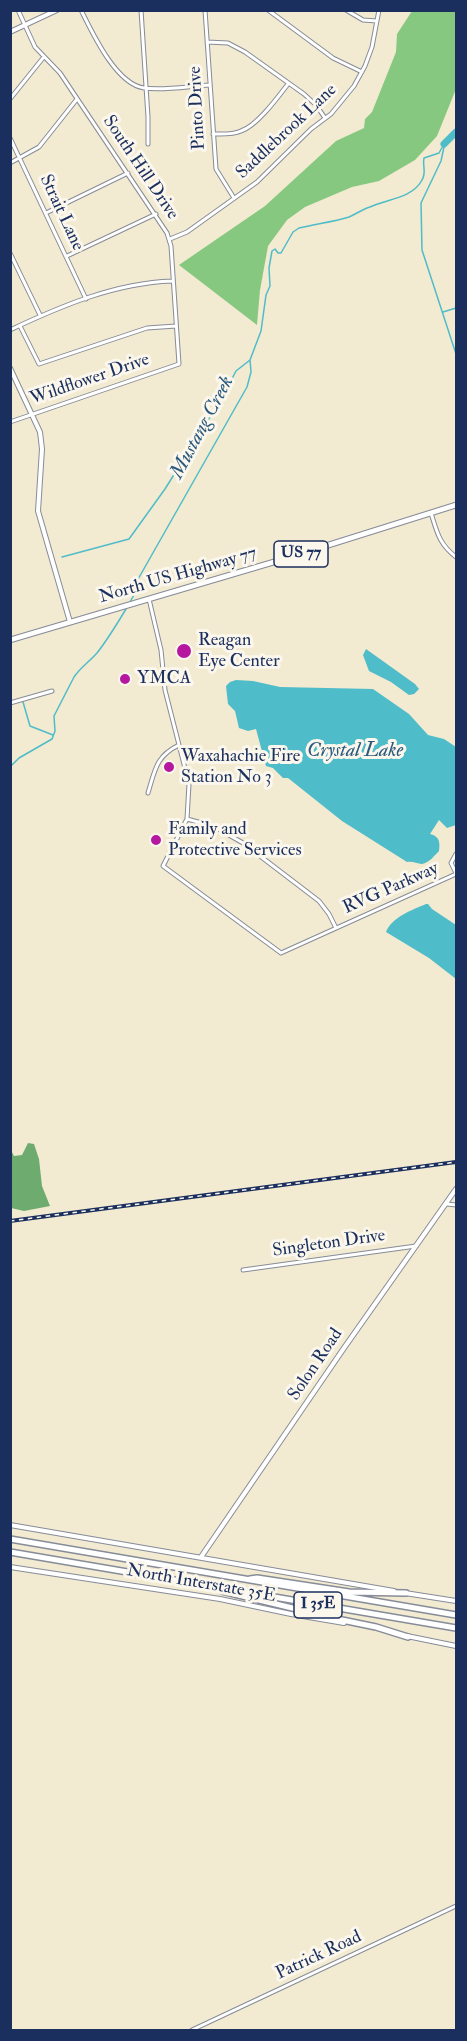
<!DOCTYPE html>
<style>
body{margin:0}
#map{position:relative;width:467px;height:2041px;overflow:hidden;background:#f2ead1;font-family:"IM FELL Double Pica",serif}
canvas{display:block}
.frame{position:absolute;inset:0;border:12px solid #1b2f5e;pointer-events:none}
</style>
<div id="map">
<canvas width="467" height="2041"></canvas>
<div class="frame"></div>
</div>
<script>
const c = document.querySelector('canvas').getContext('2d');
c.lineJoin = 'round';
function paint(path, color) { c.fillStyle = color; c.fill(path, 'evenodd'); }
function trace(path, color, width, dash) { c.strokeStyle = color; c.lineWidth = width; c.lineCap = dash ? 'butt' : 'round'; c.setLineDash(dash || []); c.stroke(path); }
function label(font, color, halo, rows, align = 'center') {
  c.font = font + ' "IM FELL Double Pica",serif'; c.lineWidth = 6; c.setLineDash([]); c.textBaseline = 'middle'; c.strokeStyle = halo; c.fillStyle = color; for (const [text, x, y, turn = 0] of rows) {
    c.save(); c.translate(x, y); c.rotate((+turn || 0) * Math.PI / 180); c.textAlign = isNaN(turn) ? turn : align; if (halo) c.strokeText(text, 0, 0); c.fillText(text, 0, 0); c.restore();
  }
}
const green = new Path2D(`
 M 412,11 L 456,11 L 456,89 L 437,136 L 415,160 L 379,181 L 352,187 L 305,207 L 287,220 L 268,246 L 260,290 L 257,325 L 179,265 L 265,206 L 336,141 L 364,128 L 365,119 L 372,112 L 396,52 L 397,34 Z`);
const forest = new Path2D(`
 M 28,1143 L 34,1144 L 39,1159 L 42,1186 L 50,1206 L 24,1211 L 11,1208 L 11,1150 L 14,1156 L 22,1155 Z`);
const water = new Path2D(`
 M 366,649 L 415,684 L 419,689 L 414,694 L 409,695 L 391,682 L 369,671 L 363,655 Z
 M 236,680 L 253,681 L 280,687 L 373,689 L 409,714 L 428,735 L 444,739 L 456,747 L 456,825 L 447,828 L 439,820 L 430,834 C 440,836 440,843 439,851 C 435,855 429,863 422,864 C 417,864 413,861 407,862 L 342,821 L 288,778 L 283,778 L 273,768 L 266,766 L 256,729 L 248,731 L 239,728 L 235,711 L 228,704 L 226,686 L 230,682 Z
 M 426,904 L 428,904 L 432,909 L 456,925 L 456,979 L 429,958 L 386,932 C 392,917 412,910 426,904 Z`);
const stream = new Path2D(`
 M 444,147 L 441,161 L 421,203 L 422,250 L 456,354
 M 443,312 L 456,308
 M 62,557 L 129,539 L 165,489 L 223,396 L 236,371 L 250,360
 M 130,602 L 134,595 L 137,581 L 247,387 L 251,372 L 250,360 L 261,331 L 266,295 L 270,286 L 269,268 L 272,251 L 275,249 L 278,253 L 281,253 L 293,232 L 299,228 C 315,224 333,222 349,217 C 356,214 363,209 370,207 C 387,199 413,198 422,180 C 427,172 422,166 424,158 L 439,153 L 444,144
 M 23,702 L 30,726 L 53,735
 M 10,767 L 19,758 L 52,739 L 55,731 L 54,716 L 74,677 C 80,668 90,661 97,653 C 108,639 117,624 126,609`);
const river = new Path2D(`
 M 444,144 L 456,132`);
const street = new Path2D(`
 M 81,10 C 93,34 116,84 144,88 C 163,91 190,86 210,85
 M 141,10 L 148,117 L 148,144
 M 205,10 L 216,169 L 234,198
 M 268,10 L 333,58 L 362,72
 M 346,10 L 363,20 L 377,21
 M 207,42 L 228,43 L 245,52 L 304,94 L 316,105 L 325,118
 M 10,99 L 43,58
 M 213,134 C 222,134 232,135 241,131 C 257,126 278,97 288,84
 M 10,138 L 86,299
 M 10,163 L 39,147 L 77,99
 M 46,213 L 128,173
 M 170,239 L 187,232 L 257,182 L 311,129 L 331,114 L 354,86 L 365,66 L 372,47 L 379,10
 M 10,253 L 40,315
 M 67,256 L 156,214
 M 20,326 L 39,364 L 147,328 L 176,326
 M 10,330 C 61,306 115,283 172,281
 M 10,422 L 179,364 L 171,246 L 167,233 L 60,73 L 35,47 L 18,10
 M 431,513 C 437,532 439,544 456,557
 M 149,599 L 161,650 L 165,690 L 189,784 L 187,819 L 163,866 L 281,953 L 456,874
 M 10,703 L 52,691
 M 148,793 C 155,770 156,756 179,745
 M 187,819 L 213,826 L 243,843 L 319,901 L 329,914 L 336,928
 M 456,873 L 451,863 L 456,854
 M 447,1204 L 456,1205
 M 243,1270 L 416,1246
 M 192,2030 L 456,1906`);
const secondary = new Path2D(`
 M 10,32 L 57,10
 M 10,368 L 40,432 L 42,449 L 38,511 L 70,622
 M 10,1525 L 394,1591
 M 201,1557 L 344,1348 L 456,1189
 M 10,1567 L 220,1599 L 291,1614 L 344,1623
 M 405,1593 L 456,1601
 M 407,1636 L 456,1646`);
const primary = new Path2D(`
 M 10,640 L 284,559 L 456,505`);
const highway = new Path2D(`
 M 10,1539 L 456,1615
 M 10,1552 L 456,1628
 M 250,1579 L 257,1578 L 349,1592 L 406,1593
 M 222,1591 L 342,1620 L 376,1627 L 408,1637`);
const rail = new Path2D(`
 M 10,1221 L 456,1162`);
const markers = [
 [184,651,8,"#b5179e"],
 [125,679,6,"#b5179e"],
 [169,767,6,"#b5179e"],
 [156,840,6,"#b5179e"]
];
const shields = [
 [301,554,54],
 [318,1605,48]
];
const shieldNames = [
 ["US 77",301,554],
 ["I 35E",318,1605]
];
const streetNames = [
 ["Pinto Drive",198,108,-93],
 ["Saddlebrook Lane",287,132,-43],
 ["South Hill Drive",140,168,56],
 ["Strait Lane",61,213,65],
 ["Wildflower Drive",90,380,-19],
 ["North US Highway 77",178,576,-16],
 ["RVG Parkway",391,889,-24],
 ["Singleton Drive",329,1244,-8],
 ["Solon Road",316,1365,-56],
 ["North Interstate 35E",201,1584,10],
 ["Patrick Road",319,1956,-25]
];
const poiNames = [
 ["Reagan",198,641],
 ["Eye Center",198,662],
 ["YMCA",137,679],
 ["Waxahachie Fire",181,757],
 ["Station No 3",181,778],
 ["Family and",168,830],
 ["Protective Services",168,851]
];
const waterNames = [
 ["Mustang Creek",203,428,-62],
 ["Crystal Lake",355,752]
];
paint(green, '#87c880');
paint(forest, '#6dac6e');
paint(water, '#4fbcc9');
trace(stream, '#4fbcc9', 1.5);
trace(river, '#4fbcc9', 7);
trace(street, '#868c98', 5);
trace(secondary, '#868c98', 6);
trace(primary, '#868c98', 7);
trace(highway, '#868c98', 8);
trace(street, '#fff', 3);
trace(secondary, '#fff', 4);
trace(primary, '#fff', 4.5);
trace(highway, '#fff', 5);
trace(rail, '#1b2f5e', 4);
trace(rail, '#fbf7ec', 1.5, [4.5]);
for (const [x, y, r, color] of markers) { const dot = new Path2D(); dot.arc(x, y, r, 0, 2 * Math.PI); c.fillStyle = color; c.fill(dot); trace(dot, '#fbf7ec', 2); }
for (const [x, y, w] of shields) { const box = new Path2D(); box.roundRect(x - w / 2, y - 13, w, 26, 4.5); c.fillStyle = '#fbf7ec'; c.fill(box); trace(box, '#1b2f5e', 1.5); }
label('bold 16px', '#1b2f5e', null, shieldNames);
label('18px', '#1b2f5e', '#fbf7ec', streetNames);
label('18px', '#1b2f5e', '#fbf7ec', poiNames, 'left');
label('italic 20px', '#2b597e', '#fbf7ec', waterNames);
</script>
